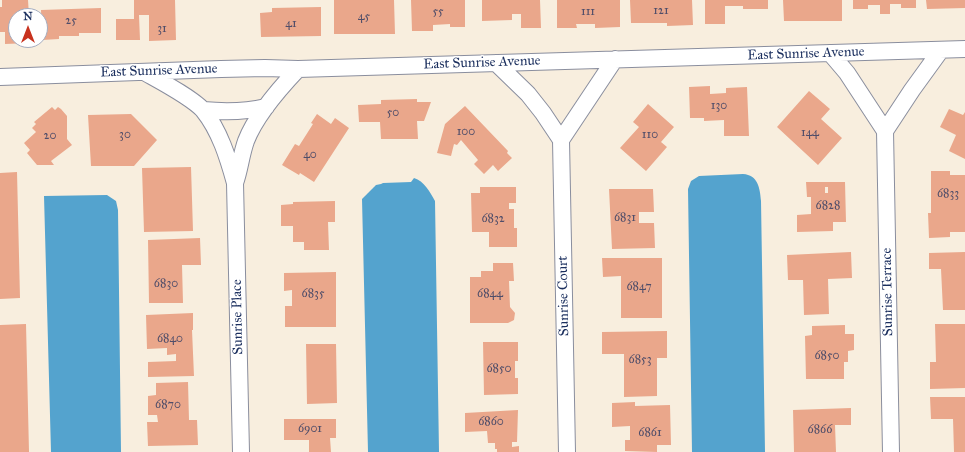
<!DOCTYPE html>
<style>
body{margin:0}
#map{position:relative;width:965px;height:452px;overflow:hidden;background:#f8eede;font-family:"IM FELL Great Primer",serif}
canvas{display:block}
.north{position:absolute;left:8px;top:8px;width:40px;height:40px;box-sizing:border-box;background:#fff;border:1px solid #a4acbf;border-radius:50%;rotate:0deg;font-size:11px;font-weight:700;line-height:16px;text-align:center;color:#1b2f5e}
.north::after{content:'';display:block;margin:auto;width:14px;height:18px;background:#c8321e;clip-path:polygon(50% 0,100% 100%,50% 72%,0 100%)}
</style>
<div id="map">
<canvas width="965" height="452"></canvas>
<div class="north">N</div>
</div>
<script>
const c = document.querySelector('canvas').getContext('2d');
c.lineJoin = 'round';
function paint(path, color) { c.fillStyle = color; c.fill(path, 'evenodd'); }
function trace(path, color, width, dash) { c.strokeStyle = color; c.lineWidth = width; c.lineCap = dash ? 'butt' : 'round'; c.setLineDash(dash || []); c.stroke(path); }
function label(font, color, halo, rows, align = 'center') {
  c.font = font + ' "IM FELL Great Primer",serif'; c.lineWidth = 3; c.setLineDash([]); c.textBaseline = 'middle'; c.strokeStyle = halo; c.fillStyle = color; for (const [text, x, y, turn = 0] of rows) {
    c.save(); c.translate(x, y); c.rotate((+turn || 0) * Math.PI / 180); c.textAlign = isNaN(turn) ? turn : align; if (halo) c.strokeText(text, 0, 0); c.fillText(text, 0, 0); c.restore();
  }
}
const water = new Path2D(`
 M 743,174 C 758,175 760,188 761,201 L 765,452 L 692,452 L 688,189 L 691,181 L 699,176 Z
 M 414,178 C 424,181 430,192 435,201 L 439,452 L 368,452 L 362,199 L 376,185 L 381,184 L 383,183 L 411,182 Z
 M 107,195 L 116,201 L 118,210 L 121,452 L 51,452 L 44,196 Z`);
const building = new Path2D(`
 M 2,0 L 28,0 L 29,16 L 16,16 L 16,40 L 29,40 L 30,43 L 5,44 L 5,32 L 0,32 L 0,7 L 2,7 Z
 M 134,0 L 175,0 L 176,40 L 149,41 L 149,15 L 139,15 L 140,40 L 116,40 L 116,19 L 134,19 Z
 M 334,0 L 394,0 L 395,34 L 334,34 Z
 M 411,0 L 465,0 L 465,27 L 450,27 L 450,24 L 433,25 L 433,31 L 412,31 Z
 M 482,0 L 540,0 L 541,28 L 521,28 L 521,14 L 512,14 L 512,20 L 482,21 Z
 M 557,0 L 620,0 L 620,27 L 595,28 L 595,24 L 576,24 L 577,28 L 557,28 Z
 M 630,0 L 692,0 L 693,25 L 667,26 L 667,23 L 631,23 Z
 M 705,0 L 768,0 L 768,9 L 743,9 L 743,6 L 725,6 L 725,24 L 705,24 Z
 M 783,0 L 842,0 L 842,21 L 784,21 Z
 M 853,0 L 916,0 L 916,8 L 901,8 L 901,4 L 890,4 L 890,14 L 880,14 L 880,5 L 868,5 L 868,9 L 853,9 Z
 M 926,0 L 965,0 L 965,8 L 927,9 Z
 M 321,7 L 321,36 L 261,37 L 260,13 L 272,12 L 272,8 Z
 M 101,8 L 101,33 L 79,33 L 79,36 L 59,36 L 59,39 L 42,40 L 41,10 Z
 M 710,86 L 710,94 L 726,93 L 726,88 L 747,87 L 749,136 L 724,136 L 724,120 L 704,121 L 704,118 L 690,118 L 689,87 Z
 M 809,91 L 830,109 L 821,119 L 842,138 L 818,165 L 777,127 Z
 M 417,99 L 417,102 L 431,102 L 424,121 L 417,121 L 418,139 L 381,139 L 380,122 L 359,122 L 358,105 L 381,104 L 381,100 Z
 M 648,104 L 674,127 L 661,142 L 667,147 L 646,171 L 620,148 L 639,127 L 633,122 Z
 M 465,106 L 508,151 L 507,153 L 512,158 L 498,171 L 493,165 L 484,174 L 474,164 L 478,160 L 461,140 L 457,145 L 454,144 L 451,156 L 437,153 L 445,124 Z
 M 52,107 L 55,110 L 58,107 L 61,109 L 67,116 L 67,139 L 72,145 L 51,161 L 54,165 L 37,165 L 27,153 L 30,150 L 24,143 L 36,132 L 32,128 L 36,124 L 34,122 Z
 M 949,109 L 963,115 L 965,112 L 965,159 L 949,151 L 956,135 L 940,127 Z
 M 131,114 L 157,140 L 134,166 L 91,166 L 88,115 Z
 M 317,114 L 331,124 L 335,118 L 349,128 L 314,182 L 300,173 L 299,175 L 282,165 L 295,144 L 299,146 L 313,124 L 311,123 Z
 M 191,167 L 193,231 L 144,232 L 142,168 Z
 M 931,171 L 950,171 L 950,175 L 965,175 L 965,232 L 950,232 L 950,237 L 929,238 L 928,213 L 931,213 Z
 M 17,172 L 20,298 L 0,299 L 0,173 Z
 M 806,182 L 845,182 L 846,222 L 833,222 L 833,231 L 797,232 L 797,215 L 811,214 L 811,197 L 807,197 ZM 825,187 L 828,187 L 828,193 L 825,193 Z
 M 480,187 L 516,187 L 516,203 L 509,203 L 509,209 L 514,209 L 514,228 L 517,228 L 517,247 L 489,247 L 489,232 L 472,232 L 471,193 L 480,193 Z
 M 609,189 L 653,189 L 654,212 L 639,212 L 639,223 L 654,223 L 655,248 L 612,249 Z
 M 335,201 L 335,222 L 328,222 L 329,250 L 304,250 L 304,242 L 293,242 L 293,226 L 281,226 L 281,205 L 293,204 L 293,202 Z
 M 200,238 L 201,265 L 182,265 L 183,303 L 149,303 L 148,240 Z
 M 851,252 L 852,278 L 828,279 L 829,314 L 804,315 L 803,280 L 788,280 L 787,255 Z
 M 965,252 L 965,310 L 943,310 L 941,269 L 929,269 L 929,253 Z
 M 602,258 L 662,258 L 662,318 L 621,318 L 621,276 L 603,277 Z
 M 493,263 L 513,263 L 514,281 L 509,281 L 510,307 L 515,313 L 514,320 L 508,323 L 470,323 L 470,277 L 481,277 L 481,271 L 493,271 Z
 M 336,272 L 336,327 L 285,327 L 285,306 L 292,306 L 292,290 L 284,291 L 284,273 Z
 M 193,313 L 193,330 L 192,330 L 194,376 L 148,377 L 148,362 L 176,361 L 176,354 L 167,355 L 167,348 L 147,349 L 146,315 Z
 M 26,324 L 29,452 L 0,452 L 0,325 Z
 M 935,324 L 965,324 L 965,388 L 930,389 L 930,362 L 936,362 Z
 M 845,325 L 845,334 L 854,334 L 854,350 L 848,351 L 848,362 L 844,362 L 844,379 L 806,379 L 805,336 L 812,335 L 812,326 Z
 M 667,331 L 667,358 L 657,358 L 657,396 L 624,397 L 624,354 L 602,354 L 602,332 Z
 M 483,342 L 518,342 L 518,361 L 515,361 L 515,378 L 518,378 L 518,394 L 484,395 Z
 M 306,344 L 336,344 L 337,403 L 307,404 Z
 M 188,382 L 189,420 L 197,420 L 198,445 L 148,446 L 147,422 L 158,422 L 157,415 L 148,415 L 148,396 L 156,395 L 156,383 Z
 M 930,397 L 965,397 L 965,452 L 954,452 L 953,419 L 931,419 Z
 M 635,402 L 635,406 L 670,405 L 671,445 L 657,445 L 657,452 L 625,451 L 625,440 L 630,440 L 630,426 L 612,427 L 612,403 Z
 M 851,408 L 851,425 L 835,425 L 836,452 L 794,452 L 793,410 Z
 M 518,410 L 517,442 L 512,442 L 512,447 L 519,446 L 519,452 L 497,452 L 497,449 L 495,449 L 495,443 L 488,443 L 487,431 L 465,432 L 465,413 Z
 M 284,419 L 336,419 L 336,438 L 330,438 L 331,452 L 309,452 L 309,440 L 284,440 Z`);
const minor = new Path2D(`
 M 830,53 L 847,73 L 885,131 L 912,90 L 941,50
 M 496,63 L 528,94 L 543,113 L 561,140 L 615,59
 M 144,72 C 160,81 191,97 203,110 C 220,131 228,158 235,183 C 240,169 241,155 246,141 C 256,115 279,89 298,69
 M 0,77 L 221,69 L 265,68 L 298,69 L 965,49
 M 203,110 C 224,112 245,112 266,107
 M 885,131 L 891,452
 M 561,140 L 567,452
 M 235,183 L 241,452`);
const numberNames = [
 ["121",661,11],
 ["55",438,12],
 ["111",588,12],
 ["45",364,17],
 ["25",71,21],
 ["41",291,24],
 ["31",162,29],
 ["130",719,106],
 ["50",393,113],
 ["100",466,132],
 ["144",810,133],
 ["30",125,135],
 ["110",650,135],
 ["20",50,136],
 ["40",310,155],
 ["6833",948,194],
 ["6828",828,206],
 ["6831",625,218],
 ["6832",493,219],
 ["6830",166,284],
 ["6847",639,287],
 ["6835",313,294],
 ["6844",490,294],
 ["6840",170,339],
 ["6850",827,356],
 ["6853",640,360],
 ["6850",499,369],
 ["6870",168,405],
 ["6860",491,422],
 ["6901",310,429],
 ["6866",820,430],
 ["6861",650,433]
];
const streetNames = [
 ["East Sunrise Avenue",806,54,-2],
 ["East Sunrise Avenue",482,63,-2],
 ["East Sunrise Avenue",159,71,-2],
 ["Sunrise Terrace",888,292,-91],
 ["Sunrise Court",564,296,-91],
 ["Sunrise Place",238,317,-91]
];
paint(water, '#54a3ce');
paint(building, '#eaa78b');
trace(minor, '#8a8e9e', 18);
trace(minor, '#fff', 16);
label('12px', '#4f4d69', null, numberNames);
label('14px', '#1b2f5e', '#fff', streetNames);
</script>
